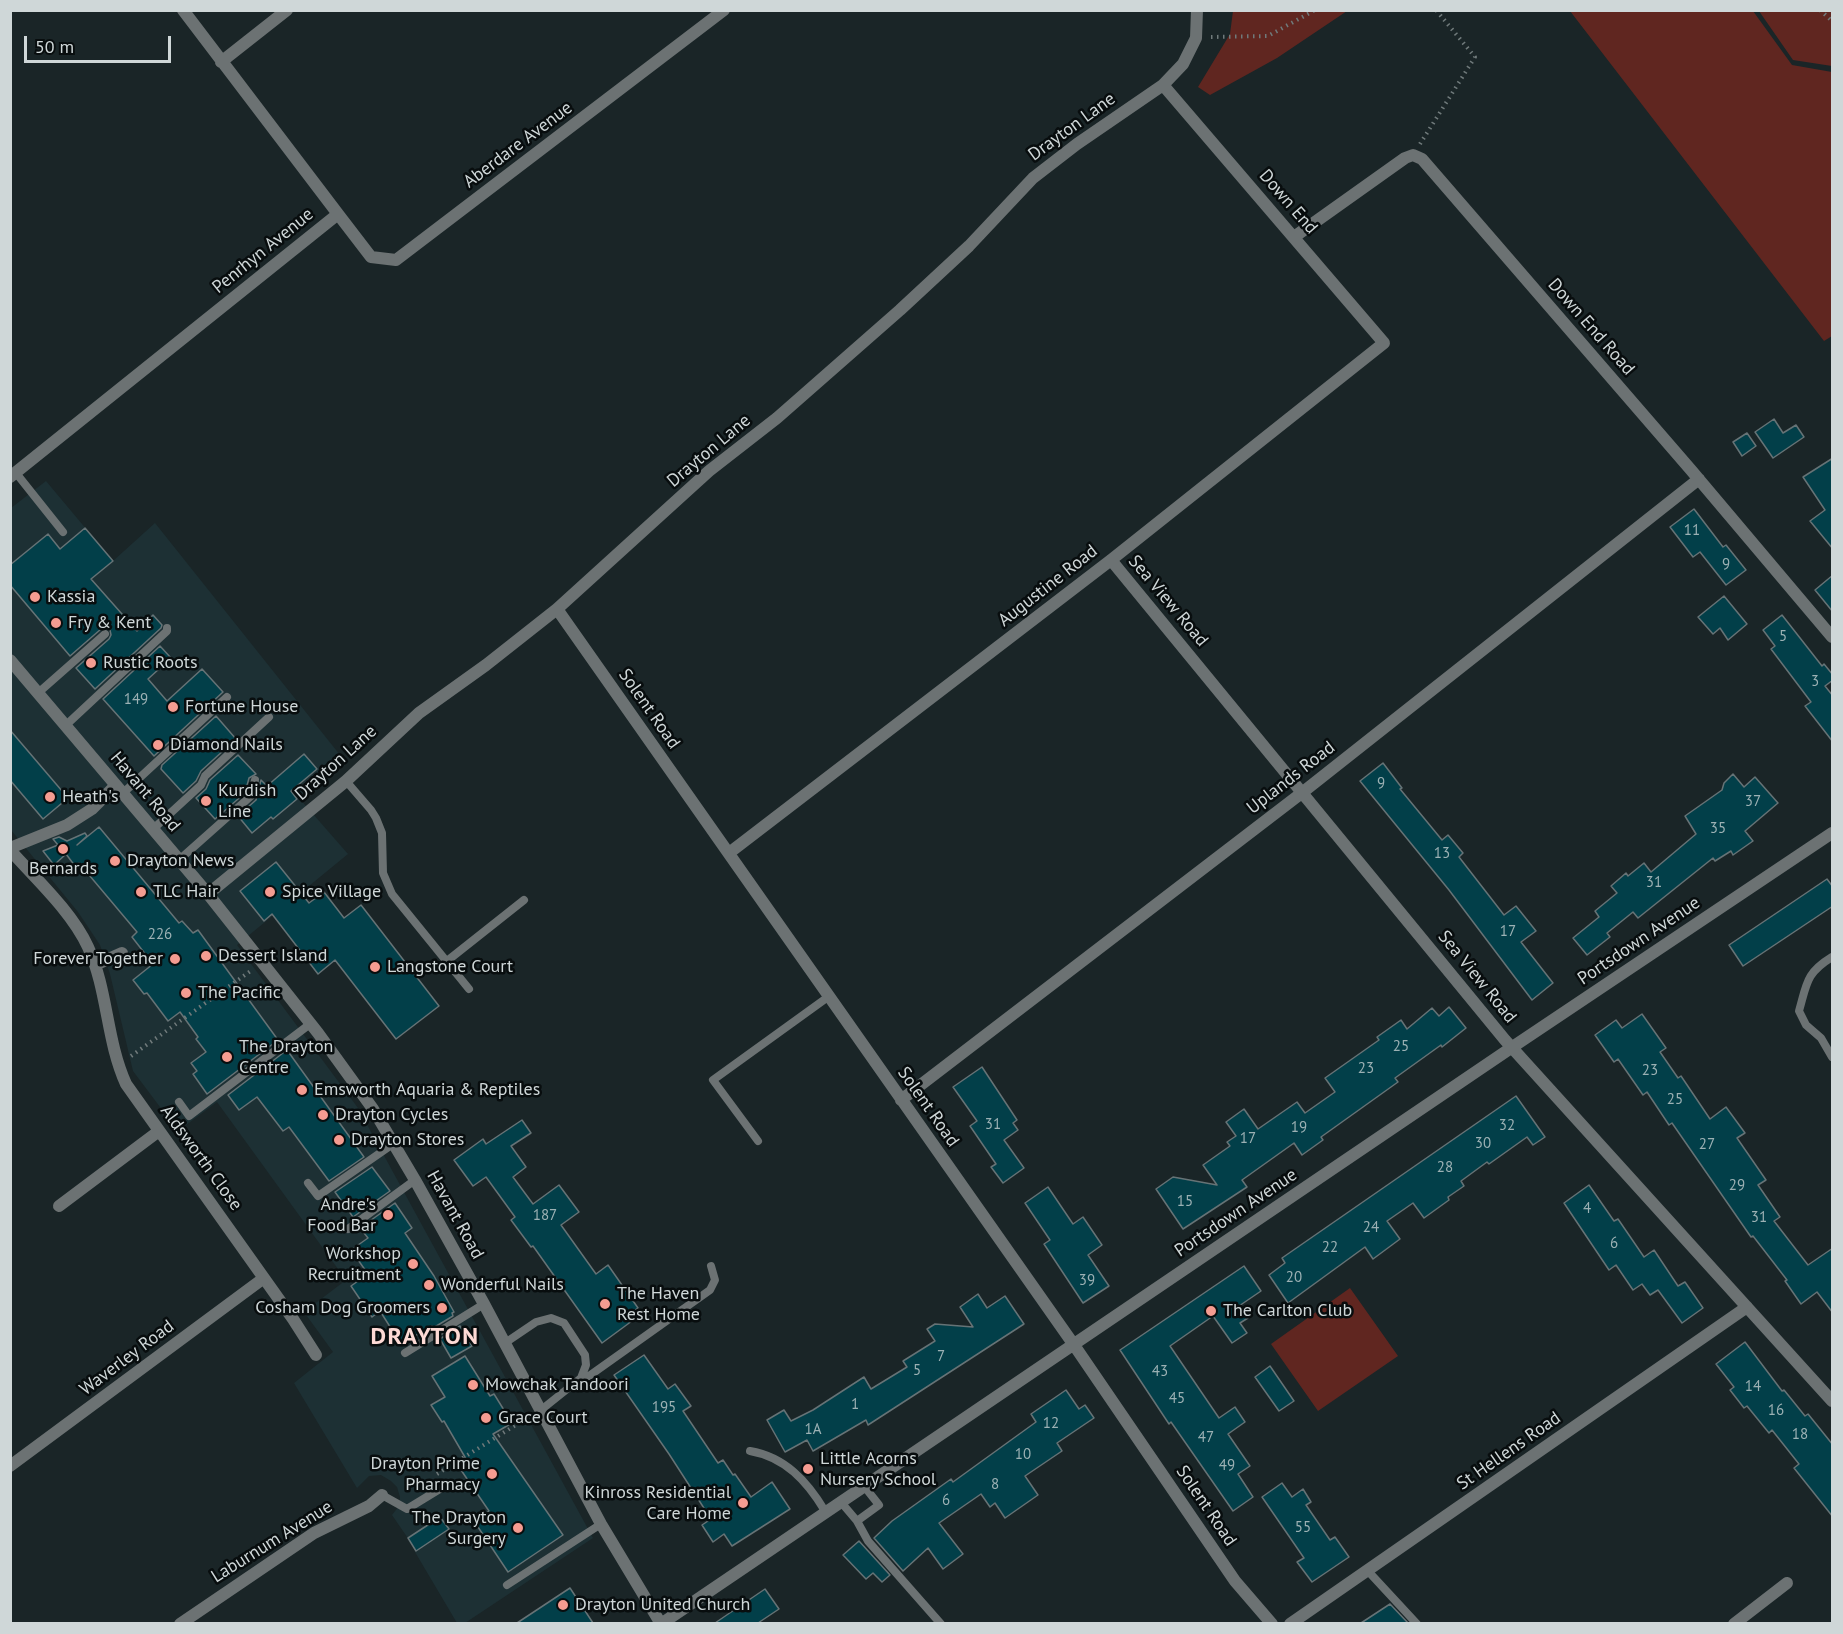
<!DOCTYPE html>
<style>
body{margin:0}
#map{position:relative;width:1843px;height:1634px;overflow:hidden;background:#1a2527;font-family:"PT Sans",sans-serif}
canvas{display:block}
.frame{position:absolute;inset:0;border:12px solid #cfd7d8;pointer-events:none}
.scale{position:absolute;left:24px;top:36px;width:147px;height:27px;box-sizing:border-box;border:3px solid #cfd7d8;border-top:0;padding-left:8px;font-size:18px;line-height:21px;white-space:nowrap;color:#cfd7d8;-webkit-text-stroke:4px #080d0e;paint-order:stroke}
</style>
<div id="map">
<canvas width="1843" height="1634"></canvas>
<div class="frame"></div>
<div class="scale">50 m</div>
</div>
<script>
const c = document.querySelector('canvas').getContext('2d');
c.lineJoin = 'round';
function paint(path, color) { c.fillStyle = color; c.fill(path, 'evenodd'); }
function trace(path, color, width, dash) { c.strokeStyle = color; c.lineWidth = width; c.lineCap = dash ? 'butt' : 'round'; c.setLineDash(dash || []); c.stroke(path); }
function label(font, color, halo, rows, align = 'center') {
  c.font = font + ' "PT Sans",sans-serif'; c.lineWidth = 5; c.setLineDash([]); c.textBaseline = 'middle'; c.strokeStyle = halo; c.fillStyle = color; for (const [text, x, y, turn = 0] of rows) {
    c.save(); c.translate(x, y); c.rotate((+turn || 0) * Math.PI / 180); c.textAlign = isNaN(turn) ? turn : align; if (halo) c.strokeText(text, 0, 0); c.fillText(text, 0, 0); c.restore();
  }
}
const built = new Path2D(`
 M 46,481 L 113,561 L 155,523 L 344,760 L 299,798 L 348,854 L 237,945 L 358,1108 L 593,1538 L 465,1623 L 457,1623 L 415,1552 L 416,1550 L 392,1515 L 399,1506 L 400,1497 L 397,1487 L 391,1481 L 381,1475 L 369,1476 L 357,1488 L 294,1383 L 333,1352 L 304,1312 L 346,1280 L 217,1102 L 178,1131 L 133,1071 L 110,974 L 100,945 L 78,912 L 11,830 L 11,508 Z`);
const green = new Path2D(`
 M 1233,11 L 1233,10 L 1347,11 L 1277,58 L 1210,95 L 1198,87 L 1230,34 Z
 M 1570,11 L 1753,11 L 1792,65 L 1832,72 L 1832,336 L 1824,341 Z
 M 1759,11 L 1832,11 L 1832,66 L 1793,60 Z
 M 1350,1288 L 1398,1356 L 1318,1411 L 1271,1344 Z`);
const building = new Path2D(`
 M 1774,419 L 1783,433 L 1796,425 L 1804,437 L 1773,458 L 1755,432 Z
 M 1747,433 L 1756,446 L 1742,456 L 1733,442 Z
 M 1833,458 L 1833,549 L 1810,521 L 1825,510 L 1803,477 Z
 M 1694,509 L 1723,547 L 1726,545 L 1746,570 L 1726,585 L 1700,552 L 1693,557 L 1670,527 Z
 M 85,528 L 113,561 L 91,579 L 137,631 L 153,615 L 162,625 L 161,628 L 95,689 L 76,668 L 109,639 L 111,635 L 110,630 L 106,628 L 101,629 L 70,656 L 10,585 L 10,565 L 48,534 L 60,549 Z
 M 1833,575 L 1833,612 L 1815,590 Z
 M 1724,596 L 1747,624 L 1728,640 L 1720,628 L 1713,634 L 1698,617 Z
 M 1782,615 L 1822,666 L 1824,664 L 1833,675 L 1833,680 L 1825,686 L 1833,696 L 1833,742 L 1805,706 L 1811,702 L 1771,649 L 1775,646 L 1763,630 Z
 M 160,646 L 171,658 L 148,679 L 167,701 L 202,669 L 223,692 L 154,756 L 103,699 Z
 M 216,716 L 236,739 L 201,771 L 196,781 L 183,793 L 161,769 L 162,765 Z
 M 10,730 L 68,798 L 43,819 L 10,780 Z
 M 304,754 L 317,769 L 291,791 L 297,799 L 273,819 L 271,817 L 252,833 L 238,816 L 256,800 L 261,780 L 267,786 Z
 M 238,755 L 256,774 L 249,778 L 245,793 L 215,819 L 196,798 L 206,789 L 210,780 Z
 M 1383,763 L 1402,788 L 1400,789 L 1442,840 L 1448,835 L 1463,853 L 1459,857 L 1504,915 L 1516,906 L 1536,931 L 1521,942 L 1553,983 L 1532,1000 L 1449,890 L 1360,781 Z
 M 1733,774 L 1744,787 L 1755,777 L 1778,803 L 1745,831 L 1753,841 L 1733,855 L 1731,851 L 1715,861 L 1713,858 L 1638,918 L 1633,912 L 1607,933 L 1610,937 L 1587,955 L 1573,938 L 1599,917 L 1595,911 L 1617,893 L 1611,886 L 1626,873 L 1628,876 L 1644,863 L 1651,872 L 1696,834 L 1685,816 L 1722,790 L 1724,783 Z
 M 99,827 L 179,923 L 182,921 L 193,933 L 198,930 L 278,1040 L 207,1094 L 193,1074 L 197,1071 L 191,1063 L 206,1052 L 196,1039 L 198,1037 L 180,1012 L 168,1021 L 147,993 L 144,994 L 133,980 L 153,964 L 132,937 L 137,932 L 79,863 L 75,866 L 66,854 L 54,865 L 43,851 L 58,845 L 53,839 L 59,837 L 67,841 L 85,833 L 87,836 L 77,845 Z
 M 276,862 L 309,903 L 324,892 L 344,918 L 361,905 L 439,1006 L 396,1039 L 335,960 L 318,974 L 272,914 L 264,921 L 240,891 Z
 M 1827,879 L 1833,887 L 1833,906 L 1743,966 L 1729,945 Z
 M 1449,1007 L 1466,1028 L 1442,1047 L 1441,1045 L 1395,1078 L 1398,1082 L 1321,1137 L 1323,1140 L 1302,1155 L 1294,1143 L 1242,1180 L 1247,1187 L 1183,1229 L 1156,1189 L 1173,1177 L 1217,1185 L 1203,1165 L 1230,1146 L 1227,1142 L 1236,1136 L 1226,1122 L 1244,1109 L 1258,1129 L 1297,1102 L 1305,1113 L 1335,1092 L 1325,1078 L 1379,1040 L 1377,1037 L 1401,1020 L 1407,1029 L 1432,1008 L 1439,1016 Z
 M 1642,1014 L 1666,1048 L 1660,1052 L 1678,1078 L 1681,1076 L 1710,1119 L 1726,1107 L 1745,1133 L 1737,1138 L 1766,1180 L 1758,1185 L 1780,1217 L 1774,1221 L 1808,1265 L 1833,1248 L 1833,1313 L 1817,1292 L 1801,1304 L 1785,1281 L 1787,1280 L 1753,1236 L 1751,1237 L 1672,1123 L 1669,1125 L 1647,1092 L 1643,1095 L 1618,1059 L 1614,1062 L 1595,1035 L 1616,1020 L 1622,1028 Z
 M 287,1050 L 364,1157 L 329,1181 L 289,1127 L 283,1131 L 257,1097 L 239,1110 L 228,1095 Z
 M 982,1067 L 1017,1120 L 1013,1123 L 1018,1130 L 1004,1140 L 1024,1168 L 1003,1183 L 991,1167 L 996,1164 L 970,1126 L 977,1121 L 953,1087 Z
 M 1516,1096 L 1545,1137 L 1533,1145 L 1527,1137 L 1489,1164 L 1487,1162 L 1461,1181 L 1464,1186 L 1448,1197 L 1449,1200 L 1424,1218 L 1413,1203 L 1387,1221 L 1400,1239 L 1373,1259 L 1365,1247 L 1288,1303 L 1269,1275 L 1285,1263 L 1282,1258 Z
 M 522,1120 L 531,1133 L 511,1146 L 526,1167 L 513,1177 L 533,1204 L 559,1185 L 579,1212 L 561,1225 L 596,1274 L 608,1265 L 638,1308 L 632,1312 L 636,1318 L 602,1343 L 533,1246 L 531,1247 L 511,1220 L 515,1217 L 486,1177 L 473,1186 L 454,1160 L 483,1139 L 486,1144 Z
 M 372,1167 L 390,1191 L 353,1217 L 335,1192 Z
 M 1589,1185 L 1614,1221 L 1618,1219 L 1644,1257 L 1654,1250 L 1678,1286 L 1685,1282 L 1703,1308 L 1682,1323 L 1658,1290 L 1650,1295 L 1642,1284 L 1633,1290 L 1616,1265 L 1609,1270 L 1564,1203 Z
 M 1048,1187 L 1073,1224 L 1083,1217 L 1102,1245 L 1088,1255 L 1109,1286 L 1083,1303 L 1044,1244 L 1050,1240 L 1025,1203 Z
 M 395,1203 L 412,1228 L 405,1233 L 434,1276 L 454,1312 L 452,1313 L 453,1316 L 433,1328 L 432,1326 L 401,1344 L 380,1311 L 372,1317 L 351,1286 L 368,1274 L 351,1250 L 368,1238 L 360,1228 Z
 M 1244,1266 L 1261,1291 L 1239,1306 L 1248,1318 L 1240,1323 L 1247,1333 L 1232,1343 L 1213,1316 L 1170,1346 L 1219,1418 L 1235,1407 L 1245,1422 L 1228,1434 L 1250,1466 L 1238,1474 L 1253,1497 L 1233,1511 L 1171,1422 L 1169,1424 L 1120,1350 Z
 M 978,1294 L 987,1308 L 1005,1296 L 1024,1324 L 868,1425 L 866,1420 L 813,1451 L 807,1440 L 785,1452 L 767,1420 L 784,1410 L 791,1421 L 813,1410 L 864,1377 L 871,1389 L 907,1367 L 903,1361 L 935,1341 L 927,1329 L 935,1324 L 973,1327 L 960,1307 Z
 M 460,1326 L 472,1346 L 451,1358 L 440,1339 Z
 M 1745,1342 L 1782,1391 L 1784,1390 L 1805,1416 L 1808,1414 L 1833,1445 L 1833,1517 L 1794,1468 L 1799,1464 L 1772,1430 L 1769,1433 L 1747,1406 L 1744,1408 L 1730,1390 L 1734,1387 L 1716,1364 Z
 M 644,1355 L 668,1389 L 675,1384 L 691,1406 L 683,1411 L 718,1463 L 723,1460 L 733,1475 L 735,1474 L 751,1497 L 772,1482 L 790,1509 L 732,1546 L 724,1534 L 713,1542 L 702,1525 L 711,1519 L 669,1454 L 614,1375 Z
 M 465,1356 L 490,1396 L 494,1394 L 512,1423 L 493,1434 L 563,1535 L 508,1572 L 474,1521 L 489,1511 L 461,1470 L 469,1464 L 444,1421 L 442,1422 L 431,1405 L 445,1397 L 432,1376 Z
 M 1270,1366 L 1294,1401 L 1279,1411 L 1255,1377 Z
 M 1066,1390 L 1079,1409 L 1085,1405 L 1094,1418 L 1057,1443 L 1062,1451 L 1025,1476 L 1038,1495 L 1005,1518 L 995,1503 L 990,1507 L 981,1494 L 939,1523 L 963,1554 L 943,1569 L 928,1548 L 903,1571 L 874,1538 L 892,1521 L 951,1479 L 953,1482 L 1036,1422 L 1031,1414 Z
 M 1282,1483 L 1292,1497 L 1303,1489 L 1311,1502 L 1306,1505 L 1330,1540 L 1335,1537 L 1349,1557 L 1312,1582 L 1297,1562 L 1304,1558 L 1262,1497 Z
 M 440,1517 L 449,1529 L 416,1551 L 408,1538 Z
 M 859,1541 L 890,1575 L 882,1582 L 873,1573 L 866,1579 L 843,1555 Z
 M 570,1588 L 593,1623 L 517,1623 Z
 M 765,1589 L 779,1609 L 758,1623 L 715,1623 Z
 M 1390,1604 L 1408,1623 L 1361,1623 Z`);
const path = new Path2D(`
 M 1820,10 L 1832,21
 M 1211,37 L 1268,36 L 1315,10
 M 1420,144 L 1475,57 L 1436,10
 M 131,1056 L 252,970
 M 437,1474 L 527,1418`);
const service = new Path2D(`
 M 16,473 L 63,532
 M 38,693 L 105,634
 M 65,726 L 167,631 L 167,628
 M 346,781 L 371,810 L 376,818 L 382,833 L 383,873 L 392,894 L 469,989
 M 122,794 L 227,697
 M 152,830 L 201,785 L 205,776 L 269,717
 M 179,860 L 251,796 L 255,780
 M 1832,957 C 1806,973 1807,983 1799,1011 L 1806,1025 L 1821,1038 L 1832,1057
 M 447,961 L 524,900
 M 179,1102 L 189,1116 L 310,1024
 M 758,1141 L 713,1080 L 828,997
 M 308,1183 L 318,1196 L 393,1144
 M 348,1229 L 415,1180
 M 505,1343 L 536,1322 L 551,1318 L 564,1323 L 585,1355 L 586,1365 L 581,1378
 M 405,1353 L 484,1304
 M 541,1410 L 581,1378 L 589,1376 L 710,1290 L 715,1280 L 711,1266
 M 750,1451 C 785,1457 807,1481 825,1511
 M 382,1495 L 407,1509 L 443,1487
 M 840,1501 L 857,1521 L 868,1541 L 941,1624
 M 857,1521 L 879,1505 L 864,1486
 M 1367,1570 L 1417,1624
 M 507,1585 L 601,1524`);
const minor = new Path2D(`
 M 221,62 L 287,10
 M 338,214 L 371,257 L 396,260 L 724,10
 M 1294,237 L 1405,158 L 1413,155 L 1422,159 L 1691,470 L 1832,637
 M 10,477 L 338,214 L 183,10
 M 1111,560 L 1505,1040 L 1832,1401
 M 557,609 L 1074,1345 L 1235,1581 L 1272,1624
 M 10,848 L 67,825 L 92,809 L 115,786
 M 10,850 C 36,879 72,912 88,947 C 108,990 106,1040 126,1084 L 293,1319 L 316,1355
 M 729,853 L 1111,560 L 1384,343 L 1163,85
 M 208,894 L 346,781 L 419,713 L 486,665 L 557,609 L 709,471 L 777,418 L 900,310 L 969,246 L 1033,178 L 1077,144 L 1163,85 L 1183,64 L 1196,38 L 1197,10
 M 95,965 L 122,953
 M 901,1100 L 1303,792 L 1699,479
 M 59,1206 L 159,1131
 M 10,1466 L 264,1278
 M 180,1624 L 314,1533 L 369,1506 L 382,1495
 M 661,1624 L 1511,1048 L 1832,833
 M 1290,1624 L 1747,1307
 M 1734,1624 L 1787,1583`);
const tertiary = new Path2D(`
 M 10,660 L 208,894 L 318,1033 L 373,1109 L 415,1180 L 484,1304 L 601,1524 L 661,1624`);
const markers = [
 [35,597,6,"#f59c91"],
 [56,623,6,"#f59c91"],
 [91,663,6,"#f59c91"],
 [173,707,6,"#f59c91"],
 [158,745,6,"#f59c91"],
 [50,797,6,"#f59c91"],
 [206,801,6,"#f59c91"],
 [63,849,6,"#f59c91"],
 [115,861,6,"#f59c91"],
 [141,892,6,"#f59c91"],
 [270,892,6,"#f59c91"],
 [206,956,6,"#f59c91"],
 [175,959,6,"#f59c91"],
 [375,967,6,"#f59c91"],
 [186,993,6,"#f59c91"],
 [227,1057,6,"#f59c91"],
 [302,1090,6,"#f59c91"],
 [323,1115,6,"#f59c91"],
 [339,1140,6,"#f59c91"],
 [388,1215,6,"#f59c91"],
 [413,1264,6,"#f59c91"],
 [429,1285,6,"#f59c91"],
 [605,1304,6,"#f59c91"],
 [442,1308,6,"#f59c91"],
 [1211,1311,6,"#f59c91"],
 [473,1385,6,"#f59c91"],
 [486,1418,6,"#f59c91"],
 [808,1469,6,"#f59c91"],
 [492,1474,6,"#f59c91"],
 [743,1503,6,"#f59c91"],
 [518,1528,6,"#f59c91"],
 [563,1605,6,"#f59c91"]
];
const numberNames = [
 ["11",1692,531],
 ["9",1726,565],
 ["5",1783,637],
 ["3",1815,682],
 ["149",136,700],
 ["9",1381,784],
 ["37",1753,802],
 ["35",1718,829],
 ["13",1442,854],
 ["31",1654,883],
 ["17",1508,932],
 ["226",160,935],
 ["25",1401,1047],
 ["23",1366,1069],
 ["23",1650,1071],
 ["25",1675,1100],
 ["31",993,1125],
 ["32",1507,1126],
 ["19",1299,1128],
 ["17",1248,1139],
 ["30",1483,1144],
 ["27",1707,1145],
 ["28",1445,1168],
 ["29",1737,1186],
 ["15",1185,1202],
 ["4",1587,1209],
 ["187",545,1216],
 ["31",1759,1218],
 ["24",1371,1228],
 ["6",1614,1244],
 ["22",1330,1248],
 ["20",1294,1278],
 ["39",1087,1281],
 ["7",941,1357],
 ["5",917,1371],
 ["43",1160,1372],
 ["14",1753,1387],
 ["45",1177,1399],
 ["1",855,1405],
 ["195",664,1408],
 ["16",1776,1411],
 ["12",1051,1424],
 ["1A",813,1430],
 ["18",1800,1435],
 ["47",1206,1438],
 ["10",1023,1455],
 ["49",1227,1466],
 ["8",995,1485],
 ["6",946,1501],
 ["55",1303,1528]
];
const streetNames = [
 ["Drayton Lane",1072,127,-36],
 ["Aberdare Avenue",518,145,-37],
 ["Down End",1288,202,49],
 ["Penrhyn Avenue",263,251,-39],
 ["Down End Road",1591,327,49],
 ["Drayton Lane",709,451,-40],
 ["Augustine Road",1048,586,-38],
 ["Sea View Road",1168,601,50],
 ["Solent Road",649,709,55],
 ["Drayton Lane",336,763,-42],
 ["Uplands Road",1291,778,-38],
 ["Havant Road",145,792,50],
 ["Portsdown Avenue",1639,941,-34],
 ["Sea View Road",1477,977,51],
 ["Solent Road",928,1107,55],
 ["Aldsworth Close",201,1158,54],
 ["Portsdown Avenue",1236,1213,-34],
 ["Havant Road",455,1215,61],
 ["Waverley Road",127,1358,-37],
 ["St Hellens Road",1509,1451,-35],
 ["Solent Road",1206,1506,56],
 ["Laburnum Avenue",272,1542,-32]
];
const poiNames = [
 ["Kassia",47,597],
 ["Fry & Kent",68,623],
 ["Rustic Roots",103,663],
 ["Fortune House",185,707],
 ["Diamond Nails",170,745],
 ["Kurdish",218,791],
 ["Line",218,812],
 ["Heath's",62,797],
 ["Drayton News",127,861],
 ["Bernards",63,869,"center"],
 ["TLC Hair",153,892],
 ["Spice Village",282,892],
 ["Dessert Island",218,956],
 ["Forever Together",163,959,"right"],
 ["Langstone Court",387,967],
 ["The Pacific",198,993],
 ["The Drayton",239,1047],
 ["Centre",239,1068],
 ["Emsworth Aquaria & Reptiles",314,1090],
 ["Drayton Cycles",335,1115],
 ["Drayton Stores",351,1140],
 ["Andre's",376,1205,"right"],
 ["Food Bar",376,1226,"right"],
 ["Workshop",401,1254,"right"],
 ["Recruitment",401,1275,"right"],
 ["Wonderful Nails",441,1285],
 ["The Haven",617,1294],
 ["Rest Home",617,1315],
 ["Cosham Dog Groomers",430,1308,"right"],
 ["The Carlton Club",1223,1311],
 ["Mowchak Tandoori",485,1385],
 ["Grace Court",498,1418],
 ["Little Acorns",820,1459],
 ["Nursery School",820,1480],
 ["Drayton Prime",480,1464,"right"],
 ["Pharmacy",480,1485,"right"],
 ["Kinross Residential",731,1493,"right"],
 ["Care Home",731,1514,"right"],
 ["The Drayton",506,1518,"right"],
 ["Surgery",506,1539,"right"],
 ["Drayton United Church",575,1605]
];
const districtNames = [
 ["DRAYTON",425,1337]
];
paint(built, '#1d3034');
paint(green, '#602620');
paint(building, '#023f49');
trace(building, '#667376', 1.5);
trace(path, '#707a7b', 4, [1.5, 4.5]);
trace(service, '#6c7273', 8);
trace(minor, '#6c7273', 12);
trace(tertiary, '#6c7273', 12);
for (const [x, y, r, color] of markers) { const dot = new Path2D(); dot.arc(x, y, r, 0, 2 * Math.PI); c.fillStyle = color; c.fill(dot); trace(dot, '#080d0e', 2); }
label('15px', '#9cb1b4', null, numberNames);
label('18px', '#cfd7d8', '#080d0e', streetNames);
label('18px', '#cfd7d8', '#080d0e', poiNames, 'left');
c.letterSpacing = '1.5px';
label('bold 24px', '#fddad5', '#080d0e', districtNames);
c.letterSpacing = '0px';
</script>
